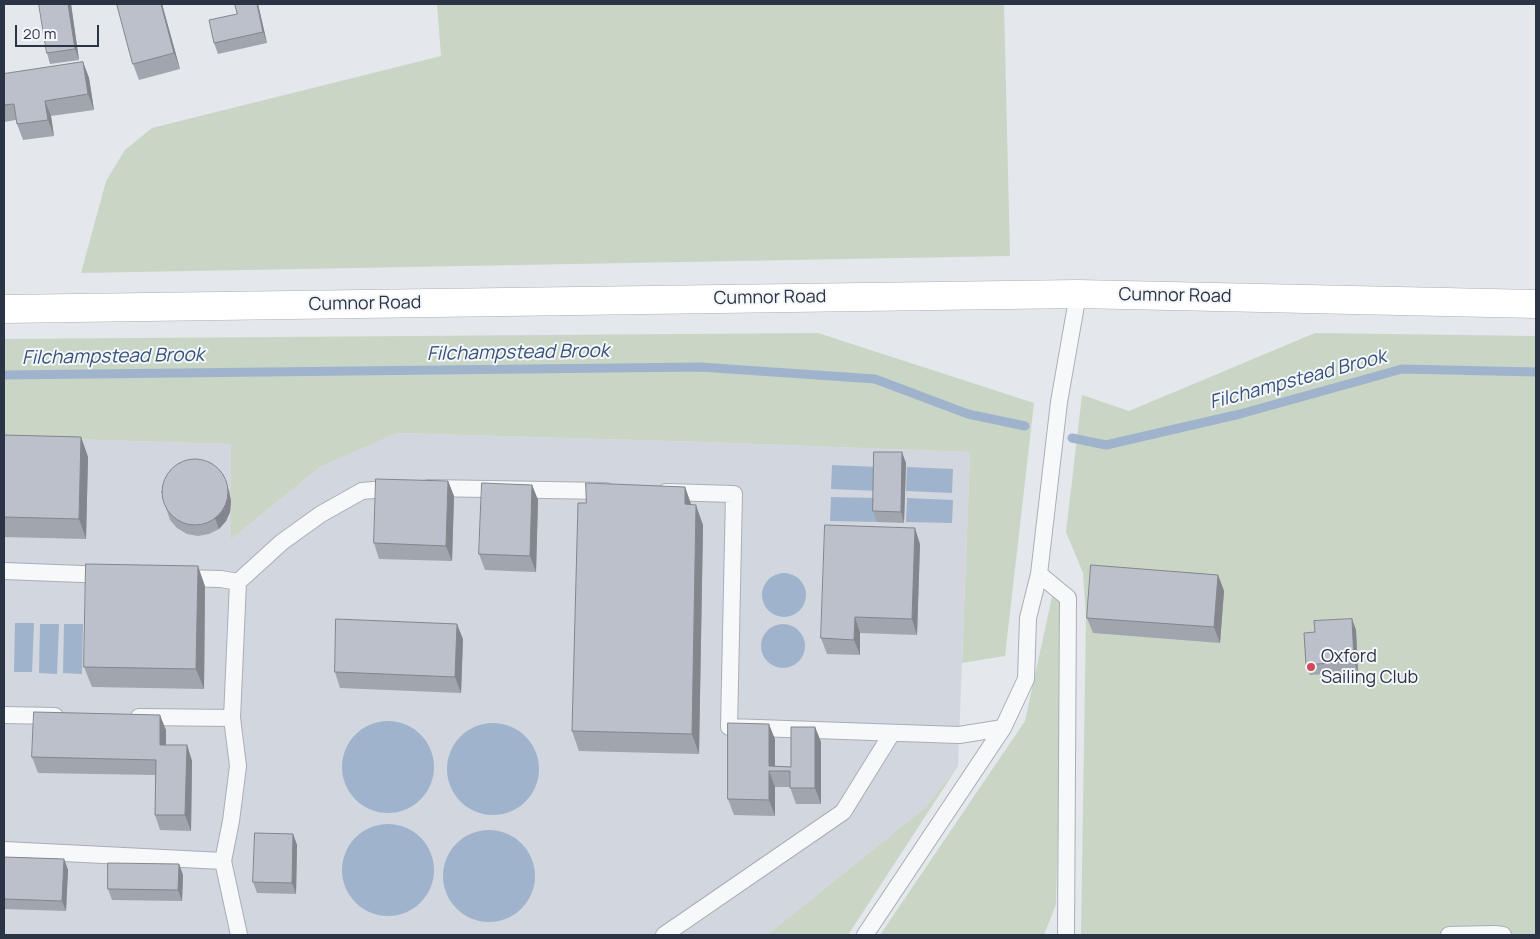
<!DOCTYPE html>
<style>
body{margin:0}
#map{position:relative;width:1540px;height:939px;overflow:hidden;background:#e4e7ec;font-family:Manrope,sans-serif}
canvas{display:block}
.frame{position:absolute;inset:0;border:5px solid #2b3445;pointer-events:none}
.scale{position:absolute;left:15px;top:25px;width:84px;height:22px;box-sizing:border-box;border:2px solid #2b3445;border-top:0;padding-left:6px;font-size:15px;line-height:18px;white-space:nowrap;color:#2b3445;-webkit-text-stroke:4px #f4f6f9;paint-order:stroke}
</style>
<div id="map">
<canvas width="1540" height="939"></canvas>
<div class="frame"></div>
<div class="scale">20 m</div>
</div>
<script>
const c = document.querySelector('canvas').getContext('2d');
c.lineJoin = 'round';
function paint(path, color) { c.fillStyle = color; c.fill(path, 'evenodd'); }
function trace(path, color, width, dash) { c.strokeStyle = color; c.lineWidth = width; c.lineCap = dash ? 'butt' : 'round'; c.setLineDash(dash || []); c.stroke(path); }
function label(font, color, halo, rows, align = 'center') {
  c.font = font + ' Manrope,sans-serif'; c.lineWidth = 4; c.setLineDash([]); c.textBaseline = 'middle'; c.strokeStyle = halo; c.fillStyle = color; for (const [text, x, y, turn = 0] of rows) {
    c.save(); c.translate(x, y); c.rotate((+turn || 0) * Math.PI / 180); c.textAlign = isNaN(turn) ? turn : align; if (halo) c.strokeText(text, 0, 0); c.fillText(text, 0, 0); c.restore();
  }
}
const built = new Path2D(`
 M 397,433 L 705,442 L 970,452 L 958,766 L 926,807 L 767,935 L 4,935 L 4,437 L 231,444 L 232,538 L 320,467 Z`);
const green = new Path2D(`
 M 437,4 L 1004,4 L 1010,256 L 81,273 L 106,181 L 125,150 L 152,128 L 441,56 Z
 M 818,333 L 1034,403 L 1005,656 L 962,663 L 970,452 L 705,442 L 397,433 L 320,467 L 231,539 L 231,444 L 4,437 L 4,339 Z
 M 1315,333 L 1536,336 L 1536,935 L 1081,935 L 1086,616 L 1083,573 L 1066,532 L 1082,395 L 1129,411 Z
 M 1052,597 L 1064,604 L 1056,904 L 1044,935 L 880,935 L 1025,721 Z
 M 958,766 L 848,935 L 767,935 L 926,807 Z`);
const water = new Path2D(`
 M 832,465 L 878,467 L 878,491 L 831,489 Z
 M 907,467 L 953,469 L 952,493 L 906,491 Z
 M 831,497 L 877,498 L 877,522 L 830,521 Z
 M 907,498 L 953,500 L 952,523 L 906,522 Z
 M762 595a22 22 0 1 1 44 0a22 22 0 1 1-44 0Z
 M 15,623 L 34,623 L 32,672 L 14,672 Z
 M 40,624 L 59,624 L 57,674 L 39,673 Z
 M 64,624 L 83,624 L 82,674 L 63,673 Z
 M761 646a22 22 0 1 1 44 0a22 22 0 1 1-44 0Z
 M342 767a46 46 0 1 1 92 0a46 46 0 1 1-92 0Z
 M447 769a46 46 0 1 1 92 0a46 46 0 1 1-92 0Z
 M342 870a46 46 0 1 1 92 0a46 46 0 1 1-92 0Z
 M443 876a46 46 0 1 1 92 0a46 46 0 1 1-92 0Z`);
const stream = new Path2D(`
 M 4,375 L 700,367 L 875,379 L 968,414 L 1025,426
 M 1072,438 L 1106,445 L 1240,414 L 1402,369 L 1536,372`);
const lane = new Path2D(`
 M 428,488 L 606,491
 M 666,492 L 734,494 L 729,727 L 959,735 L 1003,728 L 1026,679 L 1028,618 L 1039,574 L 1059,402 L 1078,294
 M 4,571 L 108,575
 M 1039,574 L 1068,598 L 1066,935
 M 238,582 L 282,542 L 321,514 L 362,491 L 397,488
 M 4,715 L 55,716
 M 139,717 L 232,718
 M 4,850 L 223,861 L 231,821 L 238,766 L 232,718 L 238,582 L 221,579 L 180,578
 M 223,861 L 239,935
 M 664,935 L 843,812 L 892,733
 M 865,935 L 1003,728
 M 1449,935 L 1495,934 L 1503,935`);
const secondary = new Path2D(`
 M 4,309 L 1078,294 L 1536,304`);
const wall = new Path2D(`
 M 71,4 L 79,60 L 50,64 L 47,53 Z
 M 117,4 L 162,4 L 180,69 L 139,80 L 133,64 Z
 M 235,4 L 258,4 L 267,43 L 218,54 L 214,43 L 237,14 Z
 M 83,62 L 89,78 L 94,110 L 51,116 L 54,136 L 23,140 L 17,124 L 16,120 L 4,122 L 4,74 Z
 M 4,435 L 81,437 L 88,457 L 86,539 L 4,537 Z
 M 906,463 L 904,523 L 877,522 L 873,511 Z
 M 225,480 L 229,491 L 231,501 L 230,512 L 226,521 L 219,529 L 209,534 L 198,536 L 187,534 L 177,528 L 170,520 L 163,499 Z
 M 448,481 L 454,496 L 452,561 L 379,559 L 374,543 Z
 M 532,485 L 538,500 L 536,572 L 485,570 L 479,554 Z
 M 685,487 L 691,504 L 703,525 L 699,754 L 579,751 L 572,731 Z
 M 920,544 L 917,635 L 860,633 L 860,655 L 827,654 L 821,638 Z
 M 1218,575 L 1224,591 L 1220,643 L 1093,633 L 1087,618 Z
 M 205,586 L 204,689 L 92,687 L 84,667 Z
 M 1352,619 L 1356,630 L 1358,672 L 1310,675 L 1306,665 L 1315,632 Z
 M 463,639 L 461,693 L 340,688 L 335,672 Z
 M 815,727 L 821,742 L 821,804 L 796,804 L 790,787 L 775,787 L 775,816 L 734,815 L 728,799 L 775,739 L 775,766 L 791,767 Z
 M 166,730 L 166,745 L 187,745 L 192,761 L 191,831 L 160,830 L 155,815 L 155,775 L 38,773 L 32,757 Z
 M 293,834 L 297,845 L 296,894 L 257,893 L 253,882 Z
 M 4,857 L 64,859 L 68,870 L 66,911 L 4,909 Z
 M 179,864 L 183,875 L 182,901 L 112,900 L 108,889 Z`);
const shadedWall = new Path2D(`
 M 68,4 L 71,4 L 79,60 L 75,49 Z
 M 161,4 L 162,4 L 180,69 L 174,53 Z
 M 257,4 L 258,4 L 267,43 L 263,32 Z
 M 83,62 L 89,78 L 94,110 L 88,94 Z
 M 45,101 L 51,116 L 54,136 L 48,120 Z
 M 81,437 L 88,457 L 86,539 L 79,519 Z
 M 902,452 L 906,463 L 904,523 L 901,512 Z
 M 225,480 L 229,491 L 231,501 L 230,512 L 226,521 L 219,529 L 215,518 Z
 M 448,481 L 454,496 L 452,561 L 446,546 Z
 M 532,485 L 538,500 L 536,572 L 530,556 Z
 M 685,487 L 692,507 L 685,504 Z
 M 696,505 L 703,525 L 699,754 L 692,734 Z
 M 915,528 L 920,544 L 917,635 L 912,619 Z
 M 198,566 L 205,586 L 204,689 L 196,669 Z
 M 1218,575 L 1224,591 L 1220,643 L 1214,627 Z
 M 855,617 L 860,633 L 860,655 L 854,640 Z
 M 1352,619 L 1356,630 L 1358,672 L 1354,661 Z
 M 457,624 L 463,639 L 461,693 L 455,677 Z
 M 160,715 L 166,730 L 166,761 L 160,745 Z
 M 769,724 L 775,739 L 775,771 L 769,766 Z
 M 815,727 L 821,742 L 821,804 L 815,788 Z
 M 187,745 L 192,761 L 191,831 L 185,815 Z
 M 769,771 L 775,787 L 775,816 L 769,800 Z
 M 293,834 L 297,845 L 296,894 L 292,883 Z
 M 64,859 L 68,870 L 66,911 L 62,901 Z
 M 179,864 L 183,875 L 182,901 L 178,890 Z`);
const building = new Path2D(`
 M 39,4 L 68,4 L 75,49 L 47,53 Z
 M 117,4 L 161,4 L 174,53 L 133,64 Z
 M 235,4 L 257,4 L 263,32 L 214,43 L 209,20 L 237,14 Z
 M 83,62 L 88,94 L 45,101 L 48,120 L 17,124 L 14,104 L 4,105 L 4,74 Z
 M 4,435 L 81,437 L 79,519 L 4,517 Z
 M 874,452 L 902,452 L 901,512 L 873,511 Z
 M162 492a33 33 0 1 1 66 0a33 33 0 1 1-66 0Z
 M 376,479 L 448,481 L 446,546 L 374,543 Z
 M 482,483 L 532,485 L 530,556 L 479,554 Z
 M 586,483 L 685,487 L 685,504 L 696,505 L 692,734 L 572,731 L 578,503 L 586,503 Z
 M 825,525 L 915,528 L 912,619 L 855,617 L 854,640 L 821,638 Z
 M 86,564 L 198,566 L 196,669 L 84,667 Z
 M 1091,565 L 1218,575 L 1214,627 L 1087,618 Z
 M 336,619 L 457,624 L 455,677 L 335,672 Z
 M 1352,619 L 1354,661 L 1306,665 L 1304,633 L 1315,632 L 1314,621 Z
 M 34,712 L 160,715 L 160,745 L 187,745 L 185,815 L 155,815 L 156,760 L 32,757 Z
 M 728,723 L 769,724 L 769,766 L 791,767 L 791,727 L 815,727 L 815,788 L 790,788 L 790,771 L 769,771 L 769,800 L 728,799 Z
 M 255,833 L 293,834 L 292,883 L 253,882 Z
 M 4,857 L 64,859 L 62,901 L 4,899 Z
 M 108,863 L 179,864 L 178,890 L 108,889 Z`);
const markers = [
 [1311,667,5,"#d1495b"]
];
const streetNames = [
 ["Cumnor Road",1175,296,1],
 ["Cumnor Road",770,298,-1],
 ["Cumnor Road",365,304,-1]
];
const poiNames = [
 ["Oxford",1321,657],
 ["Sailing Club",1321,678]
];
const waterNames = [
 ["Filchampstead Brook",518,353,-1],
 ["Filchampstead Brook",113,357,-1],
 ["Filchampstead Brook",1298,380,-15]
];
paint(built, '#d2d6de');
paint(green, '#c9d6c5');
paint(water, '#9fb4cc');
trace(stream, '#9fb4cc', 9);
trace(lane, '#a9aeb7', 18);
trace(secondary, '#a9aeb7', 29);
trace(lane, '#f7f8fa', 16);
trace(secondary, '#fff', 28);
paint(wall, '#a1a5ae');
paint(shadedWall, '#83868d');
paint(building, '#bbc0ca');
trace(building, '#83868d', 1);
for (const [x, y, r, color] of markers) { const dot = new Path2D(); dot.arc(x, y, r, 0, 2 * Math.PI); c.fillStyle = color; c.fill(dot); trace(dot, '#f4f6f9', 2); }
label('18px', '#2b3445', '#f4f6f9', streetNames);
label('18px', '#2b3445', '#f4f6f9', poiNames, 'left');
label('italic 19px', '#34527a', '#f4f6f9', waterNames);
</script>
